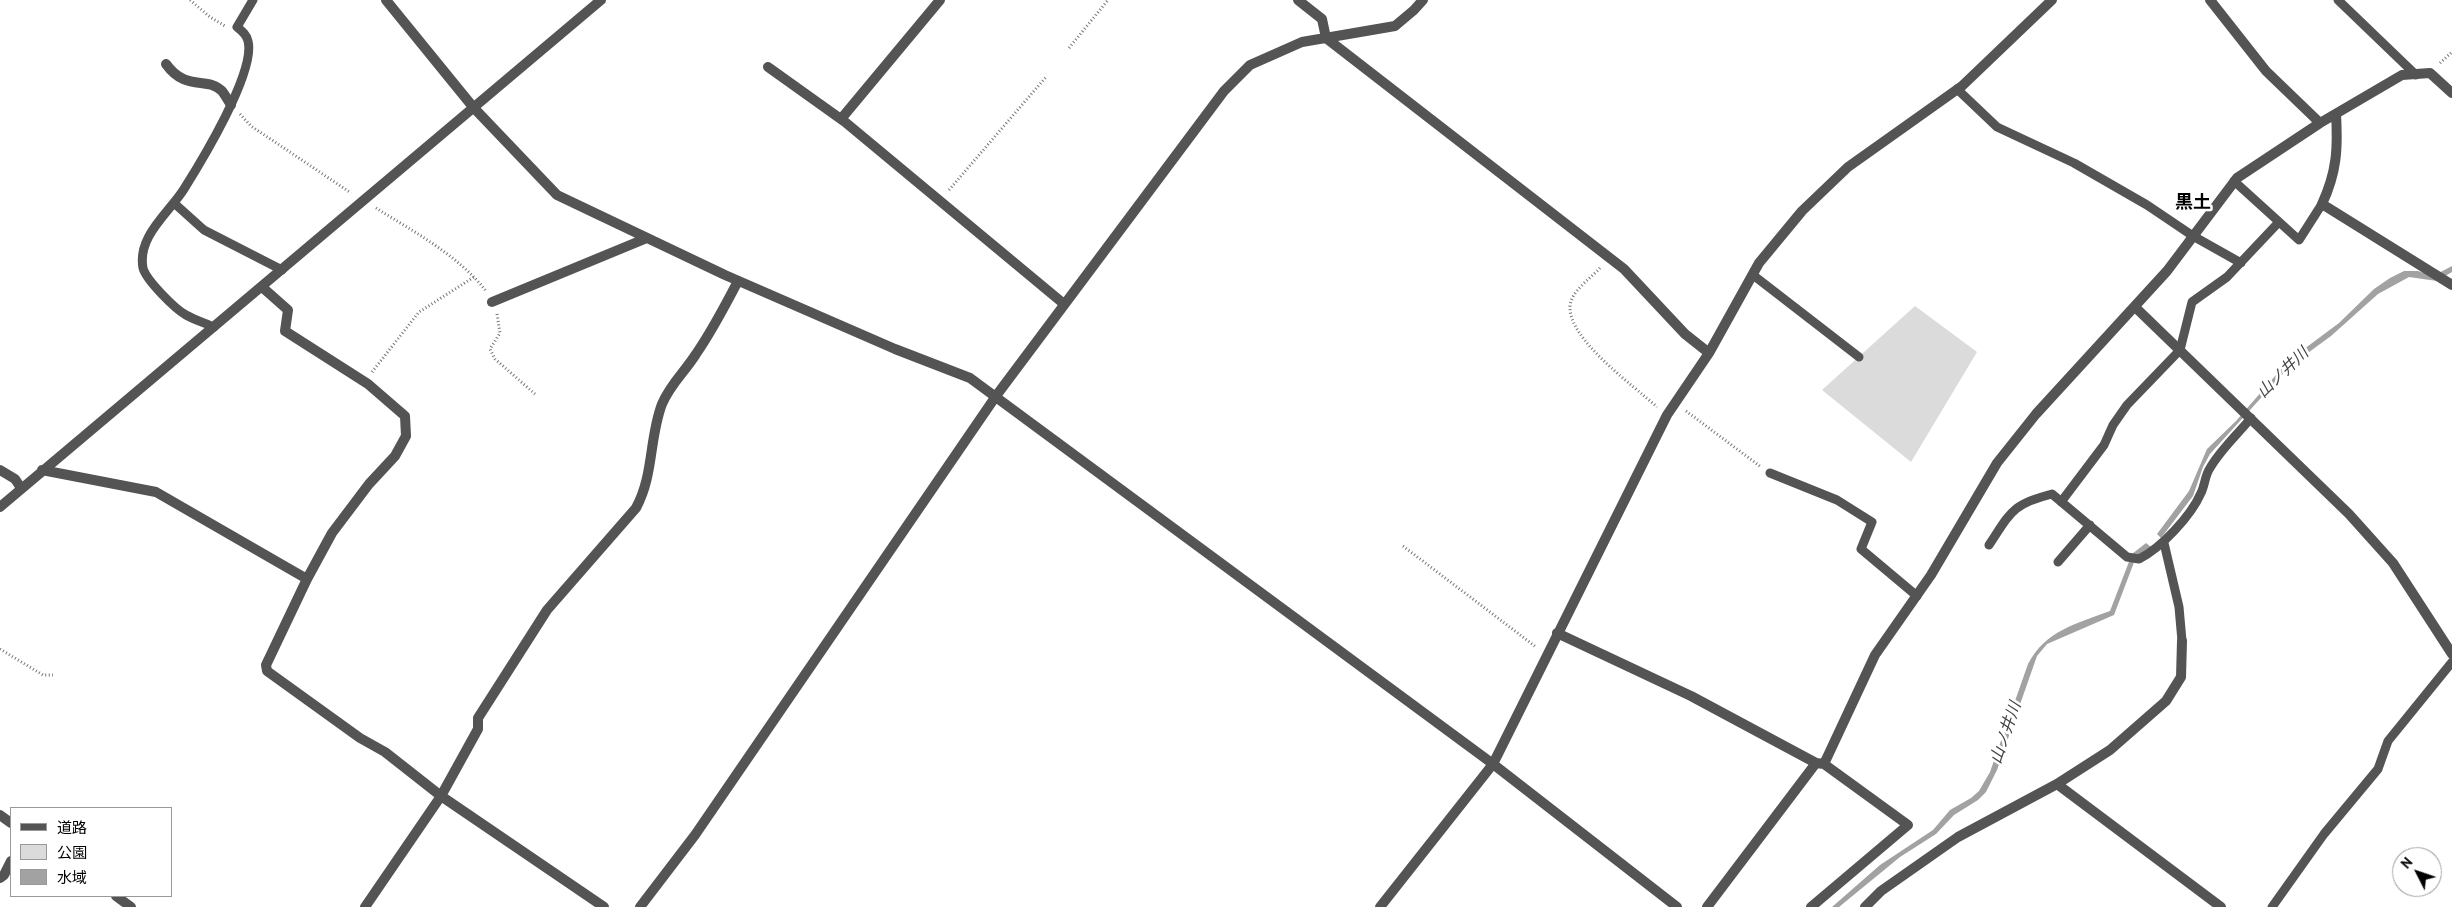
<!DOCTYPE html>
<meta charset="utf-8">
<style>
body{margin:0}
#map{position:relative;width:2452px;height:907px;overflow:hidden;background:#fff;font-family:"PT Sans","Noto Sans JP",sans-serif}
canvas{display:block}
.legend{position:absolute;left:10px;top:807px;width:162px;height:90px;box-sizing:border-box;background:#fff;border:1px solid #999;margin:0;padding:6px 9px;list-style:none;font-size:15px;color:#000}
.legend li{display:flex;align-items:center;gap:10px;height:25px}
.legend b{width:25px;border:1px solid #999}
.north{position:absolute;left:2392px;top:847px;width:50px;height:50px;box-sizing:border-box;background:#fff;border:1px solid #999;border-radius:50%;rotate:311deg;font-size:14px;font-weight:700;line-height:20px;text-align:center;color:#000}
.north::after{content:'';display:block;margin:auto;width:18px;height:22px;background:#000;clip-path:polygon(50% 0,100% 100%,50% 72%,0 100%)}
</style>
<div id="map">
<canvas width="2452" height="907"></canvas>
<ul class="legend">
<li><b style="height:6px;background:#545454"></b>道路</li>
<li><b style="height:14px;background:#dbdbdb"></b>公園</li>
<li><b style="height:14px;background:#a2a2a2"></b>水域</li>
</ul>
<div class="north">N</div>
</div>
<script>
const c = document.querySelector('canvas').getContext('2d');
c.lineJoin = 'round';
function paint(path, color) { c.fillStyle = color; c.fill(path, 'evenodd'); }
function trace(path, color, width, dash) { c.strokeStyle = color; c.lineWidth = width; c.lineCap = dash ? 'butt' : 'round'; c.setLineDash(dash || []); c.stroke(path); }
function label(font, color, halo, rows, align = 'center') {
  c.font = font + ' "PT Sans","Noto Sans JP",sans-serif'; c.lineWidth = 5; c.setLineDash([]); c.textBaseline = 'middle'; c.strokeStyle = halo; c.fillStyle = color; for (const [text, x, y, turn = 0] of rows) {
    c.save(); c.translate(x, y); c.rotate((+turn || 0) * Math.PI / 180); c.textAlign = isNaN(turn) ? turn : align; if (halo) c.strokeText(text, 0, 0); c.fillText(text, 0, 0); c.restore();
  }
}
const green = new Path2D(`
 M 1915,306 L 1977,352 L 1911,462 L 1822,390 Z`);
const water = new Path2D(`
 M 2452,266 L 2452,272 L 2437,281 L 2409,277 L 2378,294 L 2331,336 L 2290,366 L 2210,454 L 2203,467 L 2193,496 L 2161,538 L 2157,534 L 2189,491 L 2207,449 L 2236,421 L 2288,361 L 2339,323 L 2374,289 L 2390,278 L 2404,271 L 2418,271 L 2433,276 Z
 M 2146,543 L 2151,547 L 2136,557 L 2114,615 L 2047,644 L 2037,656 L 1997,770 L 1986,792 L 1978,800 L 1954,815 L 1936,834 L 1900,857 L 1839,907 L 1832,907 L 1880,865 L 1933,830 L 1950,810 L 1971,798 L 1979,791 L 1990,772 L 2028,664 C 2046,630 2076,624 2110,611 L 2132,554 Z`);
const path = new Path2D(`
 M 190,0 L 210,17 L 225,26
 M 1069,48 L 1108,0
 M 2440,63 L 2452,52
 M 240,114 L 251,126 L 351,193
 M 949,190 L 1046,77
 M 376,208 C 414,232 458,255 486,291
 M 1600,268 C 1591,278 1570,292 1570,307 C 1569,340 1633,385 1657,407
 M 497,314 L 500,333 L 490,349 L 495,359 L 535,394
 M 372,372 L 419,312 L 474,277
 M 1686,411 L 1761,467
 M 1403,546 L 1536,647
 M 0,649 L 43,675 L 53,675`);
const service = new Path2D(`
 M 2338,0 L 2416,75
 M 1957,89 L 1997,127 L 2074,163 L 2147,205 L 2193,236 L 2241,263
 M 2234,181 L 2299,240 L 2322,204
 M 174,203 L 204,230 L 282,270
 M 1753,275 L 1859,357
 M 214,327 C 205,323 195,320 186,315 C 175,309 146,280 143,268 C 137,236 169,213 184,189 C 201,162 256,72 248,41 C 247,35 242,31 237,27 L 253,0
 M 1770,473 L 1837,500 L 1872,522 L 1861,549 L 1917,596
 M 2061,502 L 2104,445 L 2113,425 L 2127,405 L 2180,350 L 2192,302 L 2227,277 L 2278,223
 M 2164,543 L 2179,607 L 2182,641
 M 1989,545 C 2011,512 2012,504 2052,494 L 2127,557 L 2139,559 C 2161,548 2191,516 2201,493 C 2205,485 2205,475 2210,468 C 2221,449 2237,435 2251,418
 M 2058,562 L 2090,525
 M 2272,907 L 2324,834 L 2378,769 L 2388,741 L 2452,662`);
const minor = new Path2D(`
 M 386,0 L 473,107 L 557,195 L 725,275 L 895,349 L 970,378 L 1493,764 L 1677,907
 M 1298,0 L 1322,19 L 1326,38 L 1624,269 L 1685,334 L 1709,353
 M 2210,0 L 2266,71 L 2320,123
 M 166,64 C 186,92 207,76 222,91 C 225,95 228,100 231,105
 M 768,67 L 845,122 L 1064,304
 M 2336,114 C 2338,148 2337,172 2322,204 L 2452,285
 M 841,119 L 940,0
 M 262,287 L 288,310 L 285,331 L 368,384 L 405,416 L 406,436 L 395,456 L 369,484 L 332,533 L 307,579 L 266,665 L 267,671 L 360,738 L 385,752 L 441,796 L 604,907
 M 492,302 L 647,238
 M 2135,307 L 2349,514 L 2393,563 L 2452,654
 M 0,470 L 15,479 L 21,488
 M 42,470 L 156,492 L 307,579
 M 0,507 L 601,0
 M 1557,633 L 1691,696 L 1816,763 L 1824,764 L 1908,825 L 1811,907
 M 1824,764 L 1875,655 L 1931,575 L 1997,463 L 2036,414 L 2167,271 L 2237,178 L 2320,123 L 2402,75 L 2430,73 L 2452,93
 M 2057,784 L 2221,907
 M 0,815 L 11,823
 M 0,878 L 4,875 L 11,861
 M 116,896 L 131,907
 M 365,907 L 441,796 L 478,729 L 478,718 L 547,610 L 636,508 C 654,475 649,438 662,404 C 671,383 684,373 696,354 C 712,331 725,306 738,281
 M 640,907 L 695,835 L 996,396 L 1224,91 L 1250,65 L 1302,42 L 1395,26 L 1414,10 L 1423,0
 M 1380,907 L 1493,764 L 1667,415 L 1709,353 L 1759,263 L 1802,211 L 1848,167 L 1962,86 L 2052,0
 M 1707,907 L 1816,763
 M 1865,907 L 1881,891 L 1958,837 L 2057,784 L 2110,750 L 2166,701 L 2181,677 L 2182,641`);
const waterNames = [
 ["山ノ井川",2283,373,-44],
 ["山ノ井川",2006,733,-71]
];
const quarterNames = [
 ["黒土",2193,203]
];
paint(green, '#dbdbdb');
paint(water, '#a2a2a2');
trace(path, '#767676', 3, [1, 2.5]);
trace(service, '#545454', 9);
trace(minor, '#545454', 10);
label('italic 16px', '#434343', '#fff', waterNames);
label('bold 18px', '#000', '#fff', quarterNames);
</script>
